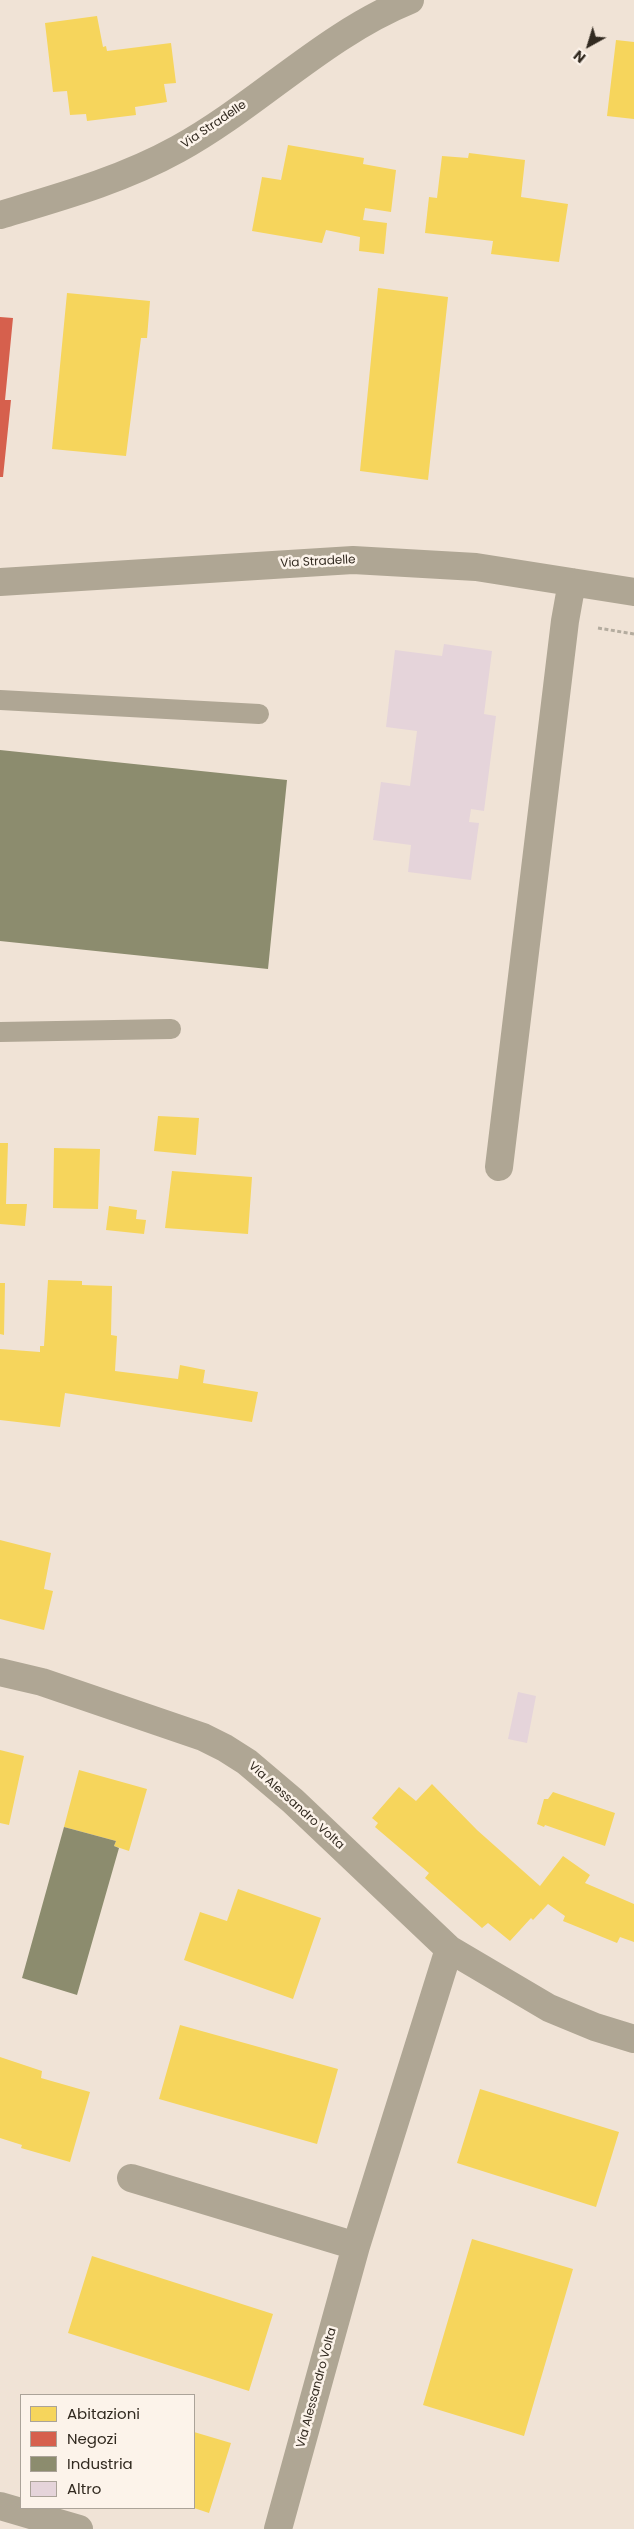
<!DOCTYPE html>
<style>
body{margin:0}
#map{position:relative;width:634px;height:2529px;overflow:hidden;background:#f0e3d6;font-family:Poppins,sans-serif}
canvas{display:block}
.legend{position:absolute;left:20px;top:2394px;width:175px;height:115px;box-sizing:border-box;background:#fcf3ea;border:1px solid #aba399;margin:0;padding:6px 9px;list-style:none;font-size:15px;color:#322a20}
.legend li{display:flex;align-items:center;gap:10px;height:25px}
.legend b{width:25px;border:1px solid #aba399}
.north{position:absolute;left:564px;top:20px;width:50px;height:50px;-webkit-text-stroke:4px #fcf3ea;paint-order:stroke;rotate:219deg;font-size:14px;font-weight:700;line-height:20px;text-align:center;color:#322a20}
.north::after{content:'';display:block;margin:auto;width:18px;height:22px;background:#322a20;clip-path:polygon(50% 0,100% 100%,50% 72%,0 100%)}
</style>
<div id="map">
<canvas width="634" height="2529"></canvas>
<ul class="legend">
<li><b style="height:14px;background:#f6d55c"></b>Abitazioni</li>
<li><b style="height:14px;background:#d6604d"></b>Negozi</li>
<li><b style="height:14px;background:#8c8c6e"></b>Industria</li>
<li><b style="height:14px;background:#e5d4da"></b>Altro</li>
</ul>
<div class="north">N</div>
</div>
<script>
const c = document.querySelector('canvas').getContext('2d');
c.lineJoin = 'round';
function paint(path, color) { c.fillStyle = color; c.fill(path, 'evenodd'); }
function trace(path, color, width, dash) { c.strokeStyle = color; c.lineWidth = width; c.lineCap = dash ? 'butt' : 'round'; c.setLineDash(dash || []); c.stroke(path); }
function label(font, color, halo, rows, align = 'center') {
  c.font = font + ' Poppins,sans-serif'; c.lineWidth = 5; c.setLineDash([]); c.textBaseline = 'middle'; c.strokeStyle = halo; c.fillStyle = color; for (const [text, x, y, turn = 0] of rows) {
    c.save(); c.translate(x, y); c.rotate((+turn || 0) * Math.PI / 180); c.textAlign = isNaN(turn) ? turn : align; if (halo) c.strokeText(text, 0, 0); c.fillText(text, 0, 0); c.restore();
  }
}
const homes = new Path2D(`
 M 97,16 L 103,47 L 106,46 L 107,51 L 171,43 L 176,83 L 164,84 L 167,102 L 135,107 L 136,115 L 87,121 L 86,114 L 70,115 L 67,91 L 53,92 L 45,23 Z
 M 616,40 L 634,42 L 634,119 L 607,116 Z
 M 288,145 L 364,158 L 363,164 L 396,170 L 391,212 L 365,208 L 363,220 L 387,223 L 384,254 L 359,251 L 360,237 L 326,230 L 322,243 L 252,231 L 262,177 L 281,180 Z
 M 469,153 L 525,160 L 521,197 L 568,204 L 559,262 L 491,254 L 493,241 L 425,233 L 429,197 L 437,198 L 442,156 L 468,158 Z
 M 378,288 L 448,297 L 428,480 L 360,471 Z
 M 67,293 L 150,301 L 147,338 L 141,338 L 126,456 L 52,449 Z
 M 158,1116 L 199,1118 L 196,1155 L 154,1151 Z
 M 0,1143 L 8,1143 L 6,1204 L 27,1204 L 25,1226 L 0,1224 Z
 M 54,1148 L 100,1149 L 98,1209 L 53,1208 Z
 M 172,1171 L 252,1177 L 248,1234 L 165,1228 Z
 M 109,1206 L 137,1210 L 136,1219 L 146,1220 L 144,1234 L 106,1230 Z
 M 48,1280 L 82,1281 L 82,1285 L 112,1286 L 111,1335 L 117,1336 L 115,1371 L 178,1379 L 180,1365 L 205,1370 L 203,1383 L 258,1392 L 252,1422 L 65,1393 L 60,1427 L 0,1420 L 0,1349 L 40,1352 L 40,1346 L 44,1346 Z
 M 0,1283 L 5,1283 L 4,1335 L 0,1334 Z
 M 0,1540 L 51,1553 L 44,1589 L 53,1591 L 44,1630 L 0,1619 Z
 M 0,1750 L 24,1756 L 9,1825 L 0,1823 Z
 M 79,1770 L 147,1789 L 129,1851 L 114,1846 L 116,1841 L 64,1827 Z
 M 432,1784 L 477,1830 L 540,1886 L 563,1856 L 590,1875 L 585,1883 L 634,1904 L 634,1942 L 620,1937 L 617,1943 L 563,1921 L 565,1916 L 548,1904 L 533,1920 L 531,1918 L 510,1941 L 488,1923 L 482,1928 L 425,1878 L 429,1873 L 375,1827 L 378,1823 L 372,1818 L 399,1787 L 416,1801 Z
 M 553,1792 L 615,1813 L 605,1846 L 545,1825 L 544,1827 L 537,1824 L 544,1799 L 548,1799 Z
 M 238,1889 L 321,1918 L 293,1999 L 184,1960 L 200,1912 L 227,1921 Z
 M 180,2025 L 338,2069 L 317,2144 L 159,2099 Z
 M 0,2057 L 42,2071 L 41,2078 L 90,2092 L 70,2162 L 21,2148 L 22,2145 L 0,2138 Z
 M 480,2089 L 619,2132 L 596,2207 L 457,2163 Z
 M 472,2239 L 573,2269 L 524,2436 L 423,2405 Z
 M 92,2256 L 273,2314 L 249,2391 L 68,2333 Z
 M 194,2432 L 231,2443 L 209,2513 L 194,2508 Z`);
const shops = new Path2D(`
 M 0,317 L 13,318 L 5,400 L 11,400 L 3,477 L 0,477 Z`);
const industry = new Path2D(`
 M 0,750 L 287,780 L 268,969 L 0,941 Z
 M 64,1827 L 116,1841 L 114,1846 L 119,1848 L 77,1995 L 22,1978 Z`);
const building = new Path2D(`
 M 444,644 L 492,651 L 484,714 L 496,716 L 484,811 L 471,809 L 469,822 L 479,823 L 471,880 L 408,872 L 411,845 L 373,840 L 381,782 L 410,786 L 417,731 L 386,727 L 395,650 L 442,656 Z
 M 518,1692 L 536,1696 L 527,1743 L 508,1739 Z`);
const path = new Path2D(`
 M 598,628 L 634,634`);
const lane = new Path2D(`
 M 0,700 L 259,714
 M 0,1032 L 171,1029`);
const street = new Path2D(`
 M 0,215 C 60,197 122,180 178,149 C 258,105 324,35 410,0
 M 0,582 L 353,560 L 476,567 L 634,592
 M 499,1167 L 565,621 L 572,582
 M 0,1672 L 42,1682 L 203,1737 L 225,1748 L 247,1762 L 293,1801 L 449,1949 L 549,2008 L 595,2027 L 634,2039
 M 131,2178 L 356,2246
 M 0,2506 L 79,2529
 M 278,2529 L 356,2246 L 449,1949`);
const streetNames = [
 ["Via Stradelle",214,125,-34],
 ["Via Stradelle",318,562,-3],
 ["Via Alessandro Volta",296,1806,42],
 ["Via Alessandro Volta",317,2388,-75]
];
paint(homes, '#f6d55c');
paint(shops, '#d6604d');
paint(industry, '#8c8c6e');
paint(building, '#e5d4da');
trace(path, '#b4ac9f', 3, [4, 2.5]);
trace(lane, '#afa694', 20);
trace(street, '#afa694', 28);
label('12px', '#322a20', '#fcf3ea', streetNames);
</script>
